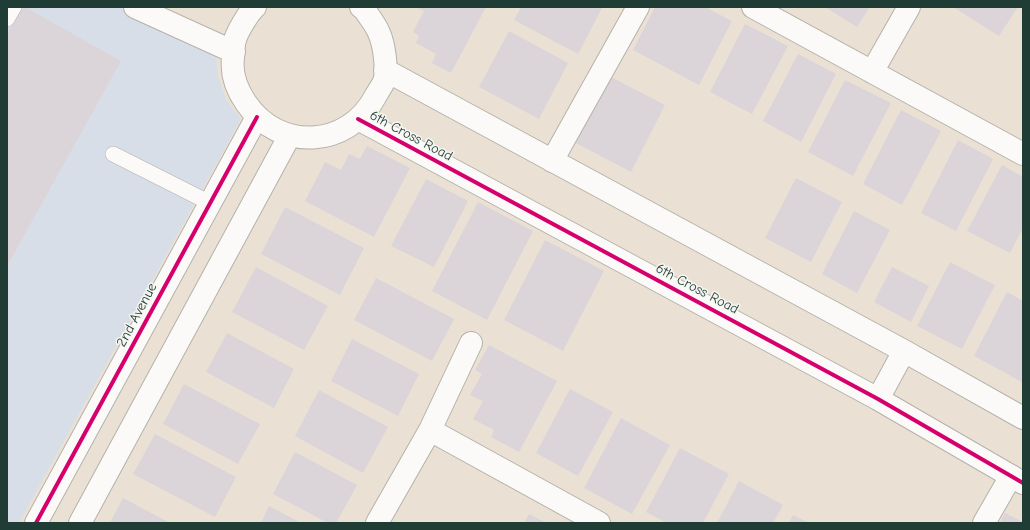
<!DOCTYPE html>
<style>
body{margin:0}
#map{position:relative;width:1030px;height:530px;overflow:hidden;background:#eae1d4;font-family:"Comic Neue",sans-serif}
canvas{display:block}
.frame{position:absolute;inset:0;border:8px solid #1f3d34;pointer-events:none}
</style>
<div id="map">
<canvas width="1030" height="530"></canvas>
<div class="frame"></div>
</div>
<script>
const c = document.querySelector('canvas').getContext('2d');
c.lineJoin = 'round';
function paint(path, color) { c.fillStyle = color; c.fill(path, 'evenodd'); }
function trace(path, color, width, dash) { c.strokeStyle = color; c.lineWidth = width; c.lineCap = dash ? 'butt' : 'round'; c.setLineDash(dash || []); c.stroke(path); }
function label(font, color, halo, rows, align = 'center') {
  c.font = font + ' "Comic Neue",sans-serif'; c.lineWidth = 3; c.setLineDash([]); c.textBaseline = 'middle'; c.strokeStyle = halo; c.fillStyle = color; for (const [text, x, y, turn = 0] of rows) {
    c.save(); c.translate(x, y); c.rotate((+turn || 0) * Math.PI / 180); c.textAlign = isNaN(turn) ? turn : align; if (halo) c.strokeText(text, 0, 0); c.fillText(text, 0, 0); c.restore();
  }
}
const built = new Path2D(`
 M 7,7 L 123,7 L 216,56 L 218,75 L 226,100 L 241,119 L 19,523 L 7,523 Z`);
const building = new Path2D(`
 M 22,7 L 25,7 L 121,61 L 7,266 L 7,35 Z
 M 415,7 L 486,7 L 451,73 L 432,63 L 436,54 L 416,43 L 419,36 L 413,32 L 424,11 Z
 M 521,7 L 600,7 L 602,8 L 578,54 L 514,20 Z
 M 655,7 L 705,7 L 732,21 L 699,85 L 633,50 Z
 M 825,7 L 870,7 L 857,27 Z
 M 953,7 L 1018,7 L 999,36 Z
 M 745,24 L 788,46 L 752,114 L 710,92 Z
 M 509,31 L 568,63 L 539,119 L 479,87 Z
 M 798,54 L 836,74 L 801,142 L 763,121 Z
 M 609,76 L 665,105 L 631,172 L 574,142 Z
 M 845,80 L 891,103 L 853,176 L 808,152 Z
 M 901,110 L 941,131 L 902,205 L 863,184 Z
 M 958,140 L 993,159 L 956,231 L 921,213 Z
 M 367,146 L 410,168 L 374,237 L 305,201 L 325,162 L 341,170 L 349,154 L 360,159 Z
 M 1002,165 L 1023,177 L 1023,228 L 1010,253 L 967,231 Z
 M 796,178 L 842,202 L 811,262 L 765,238 Z
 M 426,179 L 468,201 L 434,267 L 391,246 Z
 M 478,202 L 533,231 L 487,320 L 432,291 Z
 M 285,207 L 364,248 L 340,295 L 261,254 Z
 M 854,211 L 890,230 L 857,293 L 822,274 Z
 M 545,240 L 604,271 L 563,351 L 504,320 Z
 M 950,262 L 995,285 L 962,349 L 917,326 Z
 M 256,267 L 328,306 L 304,350 L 232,312 Z
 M 892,267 L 929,286 L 911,322 L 874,302 Z
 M 376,278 L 454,319 L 432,361 L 354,320 Z
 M 1007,292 L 1023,301 L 1022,382 L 974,356 Z
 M 227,333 L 294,369 L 274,408 L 206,372 Z
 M 352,339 L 419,374 L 398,416 L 331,381 Z
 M 489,345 L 557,381 L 519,452 L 491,437 L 494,430 L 473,419 L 483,401 L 470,395 L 482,374 L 475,370 Z
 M 184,384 L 260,424 L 238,464 L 163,424 Z
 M 570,389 L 613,412 L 578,476 L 536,453 Z
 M 319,390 L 388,427 L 363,473 L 295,436 Z
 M 621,418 L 670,445 L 632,514 L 584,488 Z
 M 155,434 L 236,477 L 215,517 L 133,474 Z
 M 680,448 L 729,474 L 703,523 L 667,523 L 646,512 Z
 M 295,452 L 357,485 L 336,523 L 328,523 L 273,494 Z
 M 739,481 L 783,505 L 773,523 L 717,523 Z
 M 123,498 L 170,523 L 110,523 Z
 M 269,506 L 301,523 L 261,523 Z
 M 1005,513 L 1023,522 L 1023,523 L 1000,523 Z
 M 529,514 L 547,523 L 524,523 Z
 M 793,515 L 809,523 L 789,523 Z`);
const service = new Path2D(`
 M 7,19 L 14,7
 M 113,154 L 210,203`);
const minor = new Path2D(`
 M 753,7 L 1023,154
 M 872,72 L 909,7
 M 552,161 L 638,7
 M 430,430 L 599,523
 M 377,523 L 430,430 L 471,343
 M 984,523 L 1011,476`);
const tertiary = new Path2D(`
 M 135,7 L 234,52
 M 255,7 C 249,12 237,32 235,40 C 233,46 234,52 233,58 C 231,74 237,90 246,103 C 279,152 348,148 375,97 C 378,91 384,84 385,78 C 387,66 384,44 379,33 C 376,25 369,17 365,10 L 361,7
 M 385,70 L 904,351 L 1023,418
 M 358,119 L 878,399 L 1023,483
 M 878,399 L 904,351
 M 36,523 L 257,117
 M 80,523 L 290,135`);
const cycleway = new Path2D(`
 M 358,119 L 878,399 L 1023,483
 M 36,523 L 257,117`);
const streetNames = [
 ["6th Cross Road",411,136,28],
 ["6th Cross Road",697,289,28],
 ["2nd Avenue",137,315,-62]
];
paint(built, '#d8dee8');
paint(building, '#dbd4d9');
trace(service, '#b4b2a9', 16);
trace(minor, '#b4b2a9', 24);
trace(tertiary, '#b4b2a9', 24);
trace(service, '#fcfaf9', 15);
trace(minor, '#fcfaf9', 22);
trace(tertiary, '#fcfaf9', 22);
trace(cycleway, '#d6006c', 4);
label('14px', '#1f3d34', '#f6f6f2', streetNames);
</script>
